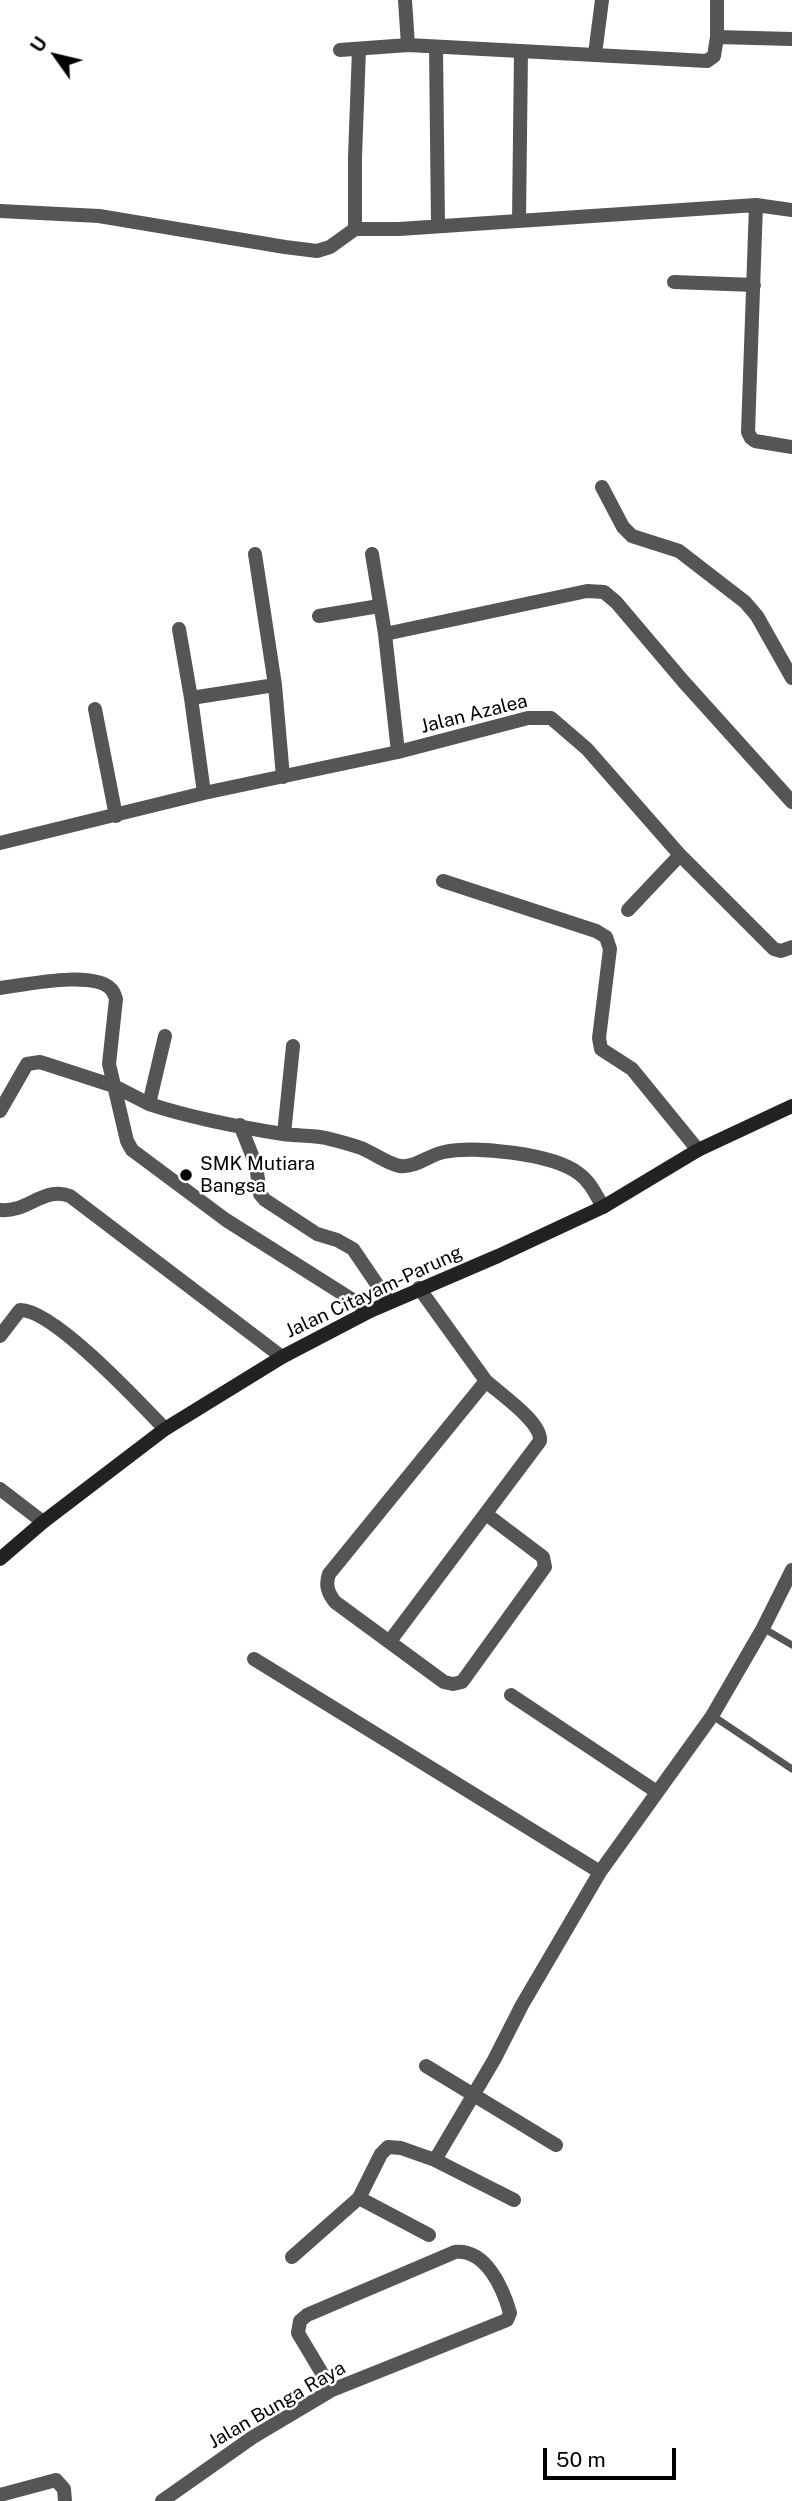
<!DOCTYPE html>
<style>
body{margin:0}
#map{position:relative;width:792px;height:2501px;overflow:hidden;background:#fff;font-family:"Public Sans",sans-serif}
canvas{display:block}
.north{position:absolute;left:21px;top:21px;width:70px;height:70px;-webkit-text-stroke:5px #fff;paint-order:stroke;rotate:304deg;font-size:19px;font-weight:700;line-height:28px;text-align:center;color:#000}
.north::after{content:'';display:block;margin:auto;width:24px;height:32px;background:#000;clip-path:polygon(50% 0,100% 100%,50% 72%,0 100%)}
.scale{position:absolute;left:543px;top:2448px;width:133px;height:32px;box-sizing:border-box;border:4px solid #000;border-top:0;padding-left:9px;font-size:21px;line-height:24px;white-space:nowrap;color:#000;-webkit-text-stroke:5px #fff;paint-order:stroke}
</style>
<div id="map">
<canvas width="792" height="2501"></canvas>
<div class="north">U</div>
<div class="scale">50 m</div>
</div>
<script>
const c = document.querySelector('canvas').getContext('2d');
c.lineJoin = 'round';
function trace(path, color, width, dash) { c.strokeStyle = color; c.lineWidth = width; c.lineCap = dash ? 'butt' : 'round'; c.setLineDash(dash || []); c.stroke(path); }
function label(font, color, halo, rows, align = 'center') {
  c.font = font + ' "Public Sans",sans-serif'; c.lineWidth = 5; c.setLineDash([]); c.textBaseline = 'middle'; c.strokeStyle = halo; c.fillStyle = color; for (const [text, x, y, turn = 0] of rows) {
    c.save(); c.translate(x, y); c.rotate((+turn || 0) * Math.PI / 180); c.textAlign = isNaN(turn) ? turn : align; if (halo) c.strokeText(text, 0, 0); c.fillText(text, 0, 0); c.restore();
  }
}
const service = new Path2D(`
 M 763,1628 L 792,1645
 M 713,1716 L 792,1769`);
const minor = new Path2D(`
 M 405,0 L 408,45
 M 717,37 L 717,0
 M 436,47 L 438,226
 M 340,50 L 408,45 L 707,61 L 714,56 L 717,37 L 792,39
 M 595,54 L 602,0
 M 756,205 L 748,432 L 751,438 L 755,441 L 792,447
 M 0,211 L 99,216 L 285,247 L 317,251 L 330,247 L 355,229 L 399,229 L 756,205 L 792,210
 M 519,221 L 521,51
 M 355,229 L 355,157 L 359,49
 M 674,282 L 754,285
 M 602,487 L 623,527 L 632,536 L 679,551 L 745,602 L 757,616 L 792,678
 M 255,554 L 275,685 L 283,777
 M 372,554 L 385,634 L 398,752
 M 319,616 L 379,606
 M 179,629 L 191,698 L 204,793
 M 385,634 L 587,591 L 604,592 L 616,602 L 683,681 L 792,802
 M 191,698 L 275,685
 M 95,709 L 116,816
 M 0,843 L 204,793 L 398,752 L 528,718 L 551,718 L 587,749 L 680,855 L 774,949 L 781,951 L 792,947
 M 443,881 L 596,931 L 606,937 L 610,949 L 599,1038 L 601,1049 L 632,1069 L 698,1150
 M 628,910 L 680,855
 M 0,988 C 25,985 93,970 111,989 C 114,992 115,996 116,999 L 109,1064 L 127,1141 L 132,1150 L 226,1220 L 370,1311
 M 165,1036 L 149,1104 C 192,1118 238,1127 283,1134 C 297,1136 312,1135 326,1138 C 337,1141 350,1144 361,1148 C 374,1153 387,1164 400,1166 C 415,1168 429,1155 444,1152 C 474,1145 553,1154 578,1173 C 590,1181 596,1195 603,1207
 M 0,1111 L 27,1064 L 40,1062 L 114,1086 L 149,1104
 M 240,1125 L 256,1165 L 260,1194 L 265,1200 L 317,1234 L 337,1240 L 353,1249 L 389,1302
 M 284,1134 L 293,1046
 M 0,1210 C 27,1213 44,1186 70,1196 L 282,1357
 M 419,1288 L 486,1381 L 329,1574 C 325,1585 328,1593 335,1602 L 444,1682 L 453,1684 L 462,1682 L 545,1567 L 543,1557 L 486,1514
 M 0,1336 L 20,1310 C 53,1309 140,1403 165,1429
 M 0,1489 L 43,1522
 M 390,1641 L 540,1441 C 542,1422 500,1394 486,1381
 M 254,1659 L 600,1872
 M 511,1695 L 657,1792
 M 426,2066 L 556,2145
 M 435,2160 L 514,2200
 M 359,2198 L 429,2235
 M 292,2257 L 359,2198 L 381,2154 L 388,2147 L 401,2148 L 435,2160 L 494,2060 L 522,2005 L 600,1872 L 712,1716 L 763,1628 L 792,1570
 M 0,2495 L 56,2480 L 64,2489 L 65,2501
 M 162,2501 L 253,2437 L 332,2390 L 507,2320 L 510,2313 C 503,2288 486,2249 455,2252 L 307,2315 L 300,2321 L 298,2333 L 332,2390`);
const secondary = new Path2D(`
 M 0,1559 L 43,1522 L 165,1429 L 282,1357 L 370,1311 L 498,1256 L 603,1207 L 698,1150 L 792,1106`);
const markers = [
 [186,1175,7,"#000"]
];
const streetNames = [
 ["Jalan Azalea",474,714,-14],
 ["Jalan Citayam-Parung",374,1292,-25],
 ["Jalan Bunga Raya",277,2405,-30]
];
const poiNames = [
 ["SMK Mutiara",200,1164],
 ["Bangsa",200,1186]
];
trace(service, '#555', 7);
trace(minor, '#555', 14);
trace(secondary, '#222', 14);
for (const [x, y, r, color] of markers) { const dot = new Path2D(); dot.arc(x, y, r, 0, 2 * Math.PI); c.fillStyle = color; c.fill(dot); trace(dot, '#fff', 2.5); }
label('19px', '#000', '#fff', streetNames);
label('19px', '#000', '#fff', poiNames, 'left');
</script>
